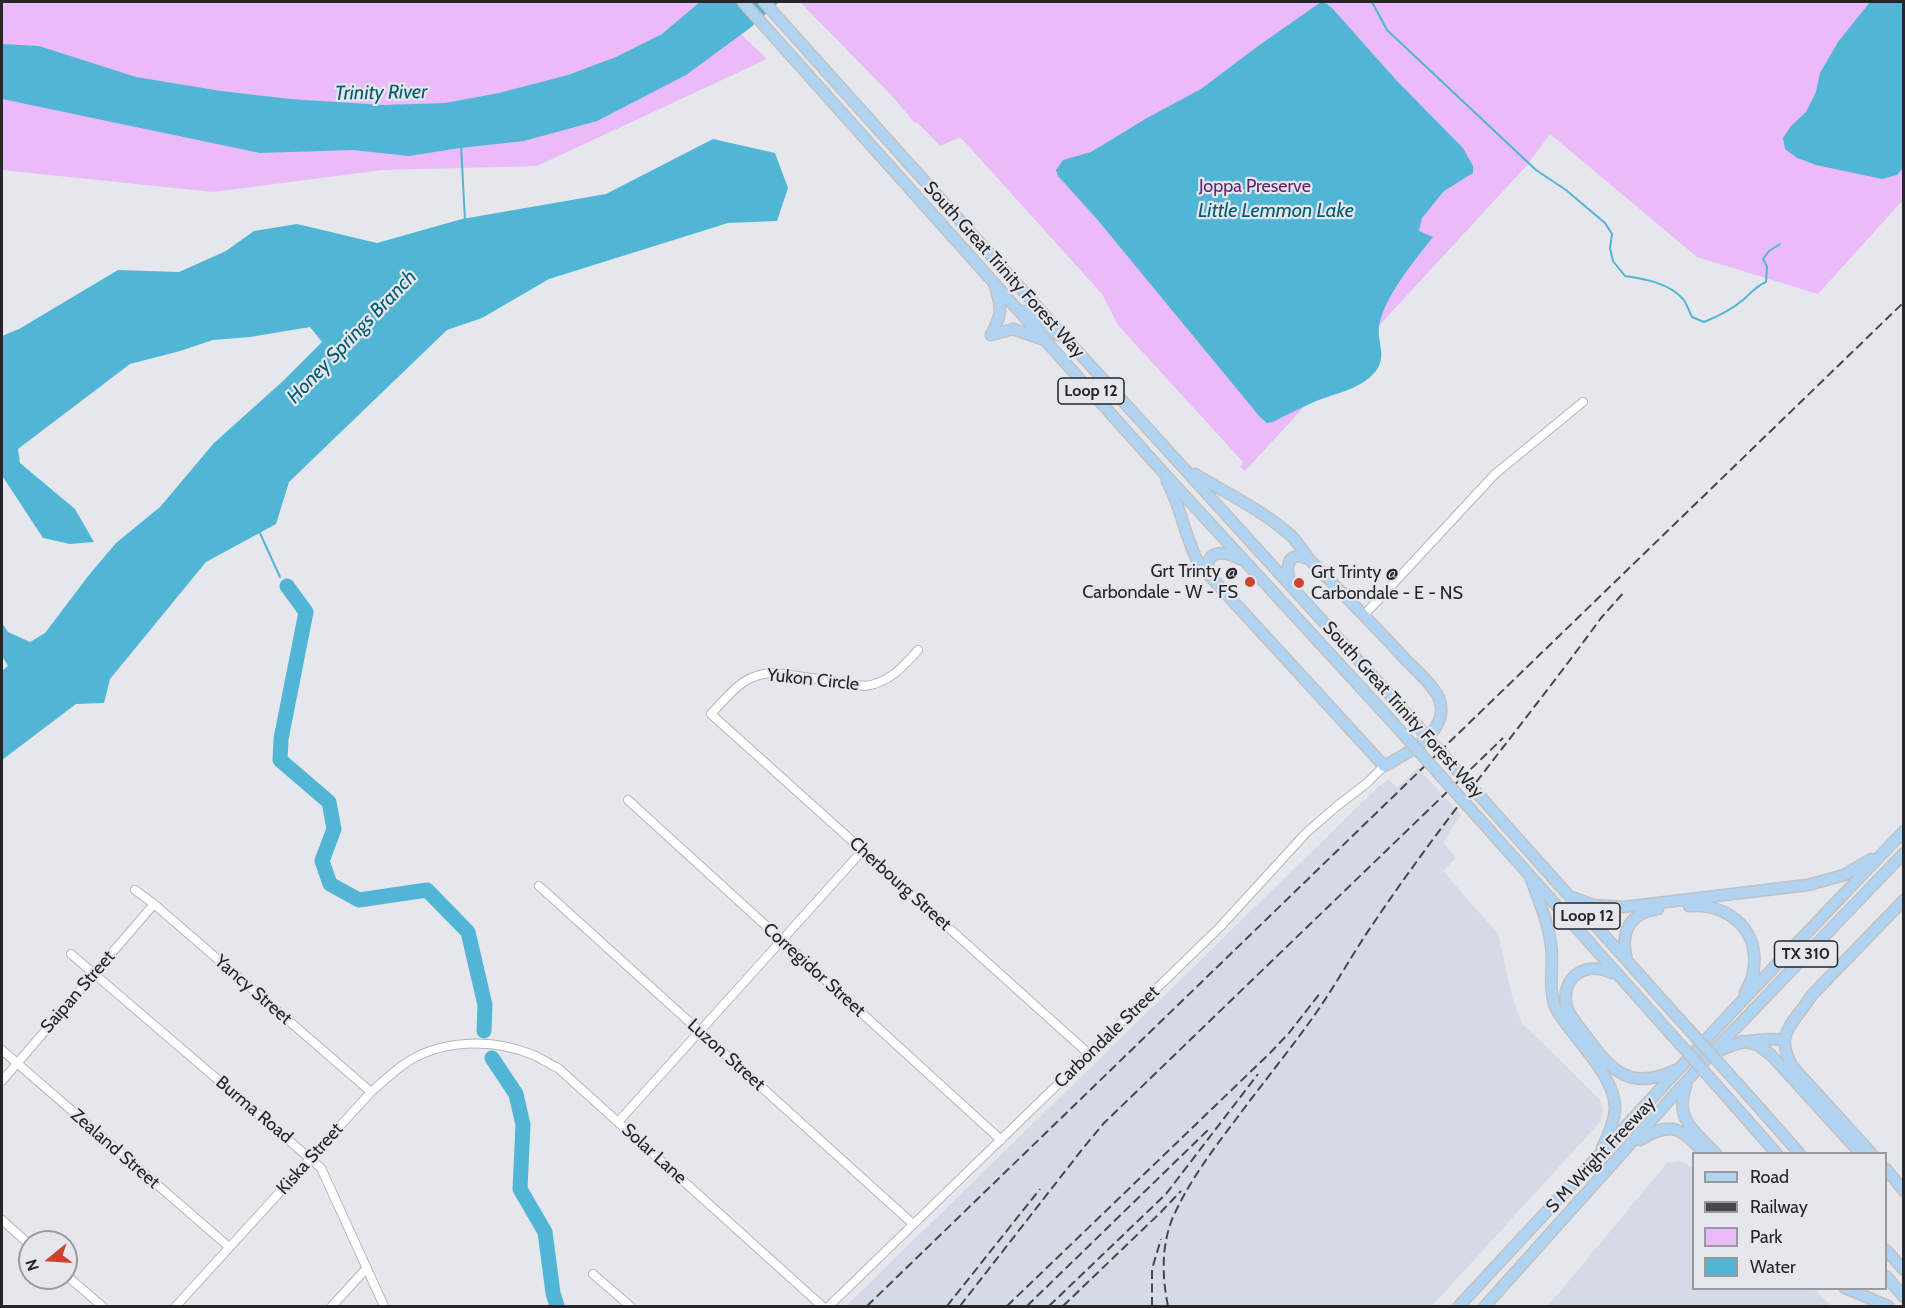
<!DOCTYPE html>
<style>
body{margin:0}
#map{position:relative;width:1905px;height:1308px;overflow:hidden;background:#e5e7ec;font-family:Cabin,sans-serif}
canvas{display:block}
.frame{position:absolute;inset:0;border:3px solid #262628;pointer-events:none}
.legend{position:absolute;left:1692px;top:1152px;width:195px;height:138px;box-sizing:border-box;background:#e5e7ec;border:2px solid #999a9e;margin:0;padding:8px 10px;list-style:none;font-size:18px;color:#262628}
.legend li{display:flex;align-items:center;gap:12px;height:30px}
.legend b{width:30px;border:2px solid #999a9e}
.north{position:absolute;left:18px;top:1230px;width:60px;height:60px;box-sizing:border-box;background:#e5e7ec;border:2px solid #999a9e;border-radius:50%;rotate:252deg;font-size:16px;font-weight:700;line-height:24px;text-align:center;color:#262628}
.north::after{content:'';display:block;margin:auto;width:21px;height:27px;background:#cf422f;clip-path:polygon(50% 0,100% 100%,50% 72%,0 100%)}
</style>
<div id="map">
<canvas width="1905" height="1308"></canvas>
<div class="frame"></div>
<ul class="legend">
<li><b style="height:8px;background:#b0d3f2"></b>Road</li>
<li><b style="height:8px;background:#464749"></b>Railway</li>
<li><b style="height:16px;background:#eabaf9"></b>Park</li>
<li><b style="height:16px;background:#51b6d6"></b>Water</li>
</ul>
<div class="north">N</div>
</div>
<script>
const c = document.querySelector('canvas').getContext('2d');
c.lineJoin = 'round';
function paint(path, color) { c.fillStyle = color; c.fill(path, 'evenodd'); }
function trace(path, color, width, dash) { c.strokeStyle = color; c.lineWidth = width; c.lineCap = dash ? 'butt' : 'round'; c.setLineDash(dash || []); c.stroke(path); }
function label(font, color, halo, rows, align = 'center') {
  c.font = font + ' Cabin,sans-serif'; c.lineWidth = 4.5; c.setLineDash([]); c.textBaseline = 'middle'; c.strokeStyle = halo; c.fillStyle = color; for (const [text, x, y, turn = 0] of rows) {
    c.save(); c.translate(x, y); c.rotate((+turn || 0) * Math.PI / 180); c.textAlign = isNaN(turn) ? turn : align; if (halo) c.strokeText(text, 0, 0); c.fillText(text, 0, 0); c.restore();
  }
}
const built = new Path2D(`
 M 1418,768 L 1461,815 L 1443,842 L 1456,858 L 1443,871 L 1498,934 L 1513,1000 L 1522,1023 L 1600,1100 L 1603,1109 L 1600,1122 L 1432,1306 L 846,1306 L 1378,787 L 1389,779 L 1397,788 Z
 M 1680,1161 L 1693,1168 L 1694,1288 L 1814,1289 L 1831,1306 L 1548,1306 L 1667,1163 Z`);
const green = new Path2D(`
 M 2,2 L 707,2 L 767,59 L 537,166 L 383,170 L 213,192 L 2,170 Z
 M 800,2 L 1903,2 L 1903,200 L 1818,294 L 1697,257 L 1550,134 L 1528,164 L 1245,471 L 1240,467 L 1243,462 L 1118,325 L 1102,294 L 962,139 L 959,138 L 940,146 L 918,123 L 914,122 L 892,96 Z`);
const water = new Path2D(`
 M 700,2 L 779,2 L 750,28 L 686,75 L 597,121 L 524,141 L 460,148 L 409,156 L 353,150 L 260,153 L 2,99 L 2,44 L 39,46 L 136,77 L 221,91 L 290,99 L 383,105 L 445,103 L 499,93 L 568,75 L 616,57 L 662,34 Z
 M 1321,2 L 1327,4 L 1332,8 L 1397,81 L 1463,148 L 1473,166 L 1473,173 L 1444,191 L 1422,218 L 1419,231 L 1433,237 C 1415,260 1383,298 1379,327 C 1377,341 1386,354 1378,368 C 1364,389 1336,393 1314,402 C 1300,408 1286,415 1273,422 L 1267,423 L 1260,417 L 1096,218 L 1058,176 L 1056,170 L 1063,160 L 1091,152 L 1147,118 L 1201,89 L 1258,46 Z
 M 1870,2 L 1903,2 L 1903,168 L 1897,175 L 1882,179 L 1816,165 L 1797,158 L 1785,149 L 1783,138 L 1791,126 L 1806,112 L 1816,92 L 1820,73 L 1838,42 Z
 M 713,139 L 775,153 L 788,188 L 777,221 L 728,223 L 549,279 L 482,318 L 447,330 L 289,482 L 276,524 L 206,562 L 110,679 L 104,703 L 76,704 L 2,760 L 2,671 L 8,666 L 2,656 L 2,623 L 8,632 L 30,642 L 45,633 L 89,575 L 116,543 L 160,507 L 214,443 L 283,381 L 322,342 L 310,327 L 250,337 L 213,340 L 180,351 L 130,364 L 18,449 L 20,463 L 75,509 L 94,542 L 70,544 L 43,538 L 3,477 L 2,477 L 2,336 L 19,329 L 118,270 L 179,272 L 226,251 L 254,231 L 297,224 L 377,243 L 462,219 L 606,194 Z`);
const stream = new Path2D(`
 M 1372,2 L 1387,30 L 1536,170 L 1566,190 L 1605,223 L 1612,234 L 1610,248 L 1613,261 L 1625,276 C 1645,279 1669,283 1683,299 C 1687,304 1689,311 1692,317 L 1704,322 C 1719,316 1731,310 1743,300 C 1751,293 1756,286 1766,282 L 1767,267 L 1763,259 L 1769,251 L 1780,244
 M 461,145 L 465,221
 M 259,531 L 280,577`);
const river = new Path2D(`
 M 287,586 L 306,612 L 281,739 L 280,760 L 329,802 L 334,829 L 322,861 L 330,884 L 359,900 L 427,890 L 468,932 L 485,1005 L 484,1031
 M 492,1058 L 516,1094 L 523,1125 L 520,1189 L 545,1232 L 553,1293 L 557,1306`);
const minor = new Path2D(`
 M 1365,614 L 1495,474 L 1583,402
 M 918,650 C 903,667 889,683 865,686 L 777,673 C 744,672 731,693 711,714 L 1089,1054
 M 628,800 L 1001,1140
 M 539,886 L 913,1224
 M 135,890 L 154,904 L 371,1092
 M 71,954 L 321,1168 L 384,1306
 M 2,1050 L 229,1247
 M 2,1081 L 154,904
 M 618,1122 L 863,850
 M 2,1220 L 30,1245
 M 593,1274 L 630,1306
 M 66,1275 L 102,1306
 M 176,1306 L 371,1092 C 381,1083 392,1073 403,1065 C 439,1039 493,1038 533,1055 C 541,1058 549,1064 558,1068 L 822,1306
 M 332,1306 L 367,1268
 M 829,1306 L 1220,927 L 1306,833 L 1337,806 L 1367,783 L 1384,766`);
const major = new Path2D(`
 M 743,2 L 1161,470 L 1386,715
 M 764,2 L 1050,321 L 1398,704
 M 1020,312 L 1024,311 C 1037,315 1046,328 1058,335
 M 991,335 L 1013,329 L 1042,339
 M 991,335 C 1002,315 1002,308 995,286
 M 1167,481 C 1181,507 1185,538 1199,564 L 1384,766 C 1403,756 1441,736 1441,711 C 1442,707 1440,702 1439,698 C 1432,684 1417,671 1406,660 C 1375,626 1343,594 1311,561 C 1303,552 1297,540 1288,533 C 1260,509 1226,493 1195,474
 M 1208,575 C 1204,547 1225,551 1242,560
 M 1290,582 C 1285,564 1288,551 1309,559
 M 1502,821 L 1672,1011
 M 1491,832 L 1662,1024
 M 1530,876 C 1538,899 1548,921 1551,945 C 1554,965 1548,987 1555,1007 C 1571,1037 1616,1075 1615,1109 C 1614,1123 1608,1136 1602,1148
 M 1569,896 L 1593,905 L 1624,907 L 1808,885 L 1844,875 L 1871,859
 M 1689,906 C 1725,903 1758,927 1754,966 C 1754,976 1749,985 1745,993
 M 1627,961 C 1620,934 1628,913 1658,909
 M 1612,973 C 1588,961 1562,975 1566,1003 C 1568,1015 1578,1025 1585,1035 C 1611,1070 1629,1092 1676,1070
 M 1742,1041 L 1758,1045 L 1771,1055 L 1861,1154
 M 1717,1052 C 1739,1040 1760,1039 1785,1039
 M 1739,1085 L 1800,1154
 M 1686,1086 C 1674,1120 1694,1130 1716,1154
 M 1727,1097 L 1777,1154
 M 1640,1140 C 1672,1120 1681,1128 1705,1154
 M 1872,1154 L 1793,1067 C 1772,1033 1796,1022 1811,996 L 1904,900
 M 1886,1169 L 1904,1191
 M 1886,1250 L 1904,1270
 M 1886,1276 L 1904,1297
 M 1845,1288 L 1888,1306
 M 1459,1306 L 1741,1002 L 1904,831
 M 1485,1306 L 1709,1056 L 1904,853`);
const rail = new Path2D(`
 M 867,1306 L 1904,302
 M 947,1306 L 1040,1189
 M 960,1306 L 1084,1147 L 1104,1123 L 1503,738
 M 1007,1306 L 1270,1053 L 1289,1033 L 1321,992
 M 1027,1306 L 1208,1130
 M 1049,1306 L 1166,1194 L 1258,1074
 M 1063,1306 L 1161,1212 L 1181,1191
 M 1152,1306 L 1152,1269 L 1161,1239
 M 1168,1306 C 1162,1277 1161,1246 1173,1217 C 1189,1182 1211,1152 1234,1122 C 1261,1085 1290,1050 1316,1013 C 1337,983 1354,951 1375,921 C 1445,817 1527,720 1601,618 L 1625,591`);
const majorBridge = new Path2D(`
 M 1398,704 L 1502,821
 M 1386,715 L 1491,832
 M 1672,1011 L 1739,1085
 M 1662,1024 L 1727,1097`);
const markers = [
 [1250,582,6,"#cf422f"],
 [1299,583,6,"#cf422f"]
];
const shields = [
 [1091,391,66],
 [1587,916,66],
 [1806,954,63]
];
const shieldNames = [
 ["Loop 12",1091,391],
 ["Loop 12",1587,916],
 ["TX 310",1806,954]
];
const parkNames = [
 ["Joppa Preserve",1255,187]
];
const streetNames = [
 ["South Great Trinity Forest Way",1004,270,48],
 ["Yukon Circle",813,680,6],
 ["South Great Trinity Forest Way",1403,710,48],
 ["Cherbourg Street",900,884,42],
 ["Corregidor Street",814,970,42],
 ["Yancy Street",253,990,41],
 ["Saipan Street",78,992,-49],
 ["Carbondale Street",1107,1037,-44],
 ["Luzon Street",726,1055,42],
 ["Burma Road",254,1110,40],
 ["Zealand Street",115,1149,41],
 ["Solar Lane",654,1154,42],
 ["S M Wright Freeway",1601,1155,-47],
 ["Kiska Street",310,1159,-48]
];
const poiNames = [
 ["Grt Trinty @",1238,572],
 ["Carbondale - W - FS",1238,593],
 ["Grt Trinty @",1311,573,"left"],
 ["Carbondale - E - NS",1311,594,"left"]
];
const waterNames = [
 ["Trinity River",381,93,-1],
 ["Little Lemmon Lake",1276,211],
 ["Honey Springs Branch",352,337,-46]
];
paint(built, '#d6dae6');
paint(green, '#eabaf9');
paint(water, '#51b6d6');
trace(stream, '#51b6d6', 2);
trace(river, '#51b6d6', 15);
trace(minor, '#b4b6ba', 10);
trace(major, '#c2c2c3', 13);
trace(minor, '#fff', 8);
trace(major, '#b0d3f2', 10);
trace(rail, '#464749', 2, [9, 4.5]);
trace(majorBridge, '#c2c2c3', 13, []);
trace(majorBridge, '#b0d3f2', 10);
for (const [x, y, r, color] of markers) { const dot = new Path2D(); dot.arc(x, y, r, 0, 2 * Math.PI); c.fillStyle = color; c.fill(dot); trace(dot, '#e5e7ec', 2); }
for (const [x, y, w] of shields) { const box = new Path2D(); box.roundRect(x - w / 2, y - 13, w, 26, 4.5); c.fillStyle = '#e5e7ec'; c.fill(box); trace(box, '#262628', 1.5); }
label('bold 16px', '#262628', null, shieldNames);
label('18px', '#612571', '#e5e7ec', parkNames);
label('18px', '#262628', '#e5e7ec', streetNames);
label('18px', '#262628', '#e5e7ec', poiNames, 'right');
label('italic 20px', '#015c72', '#e5e7ec', waterNames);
</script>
